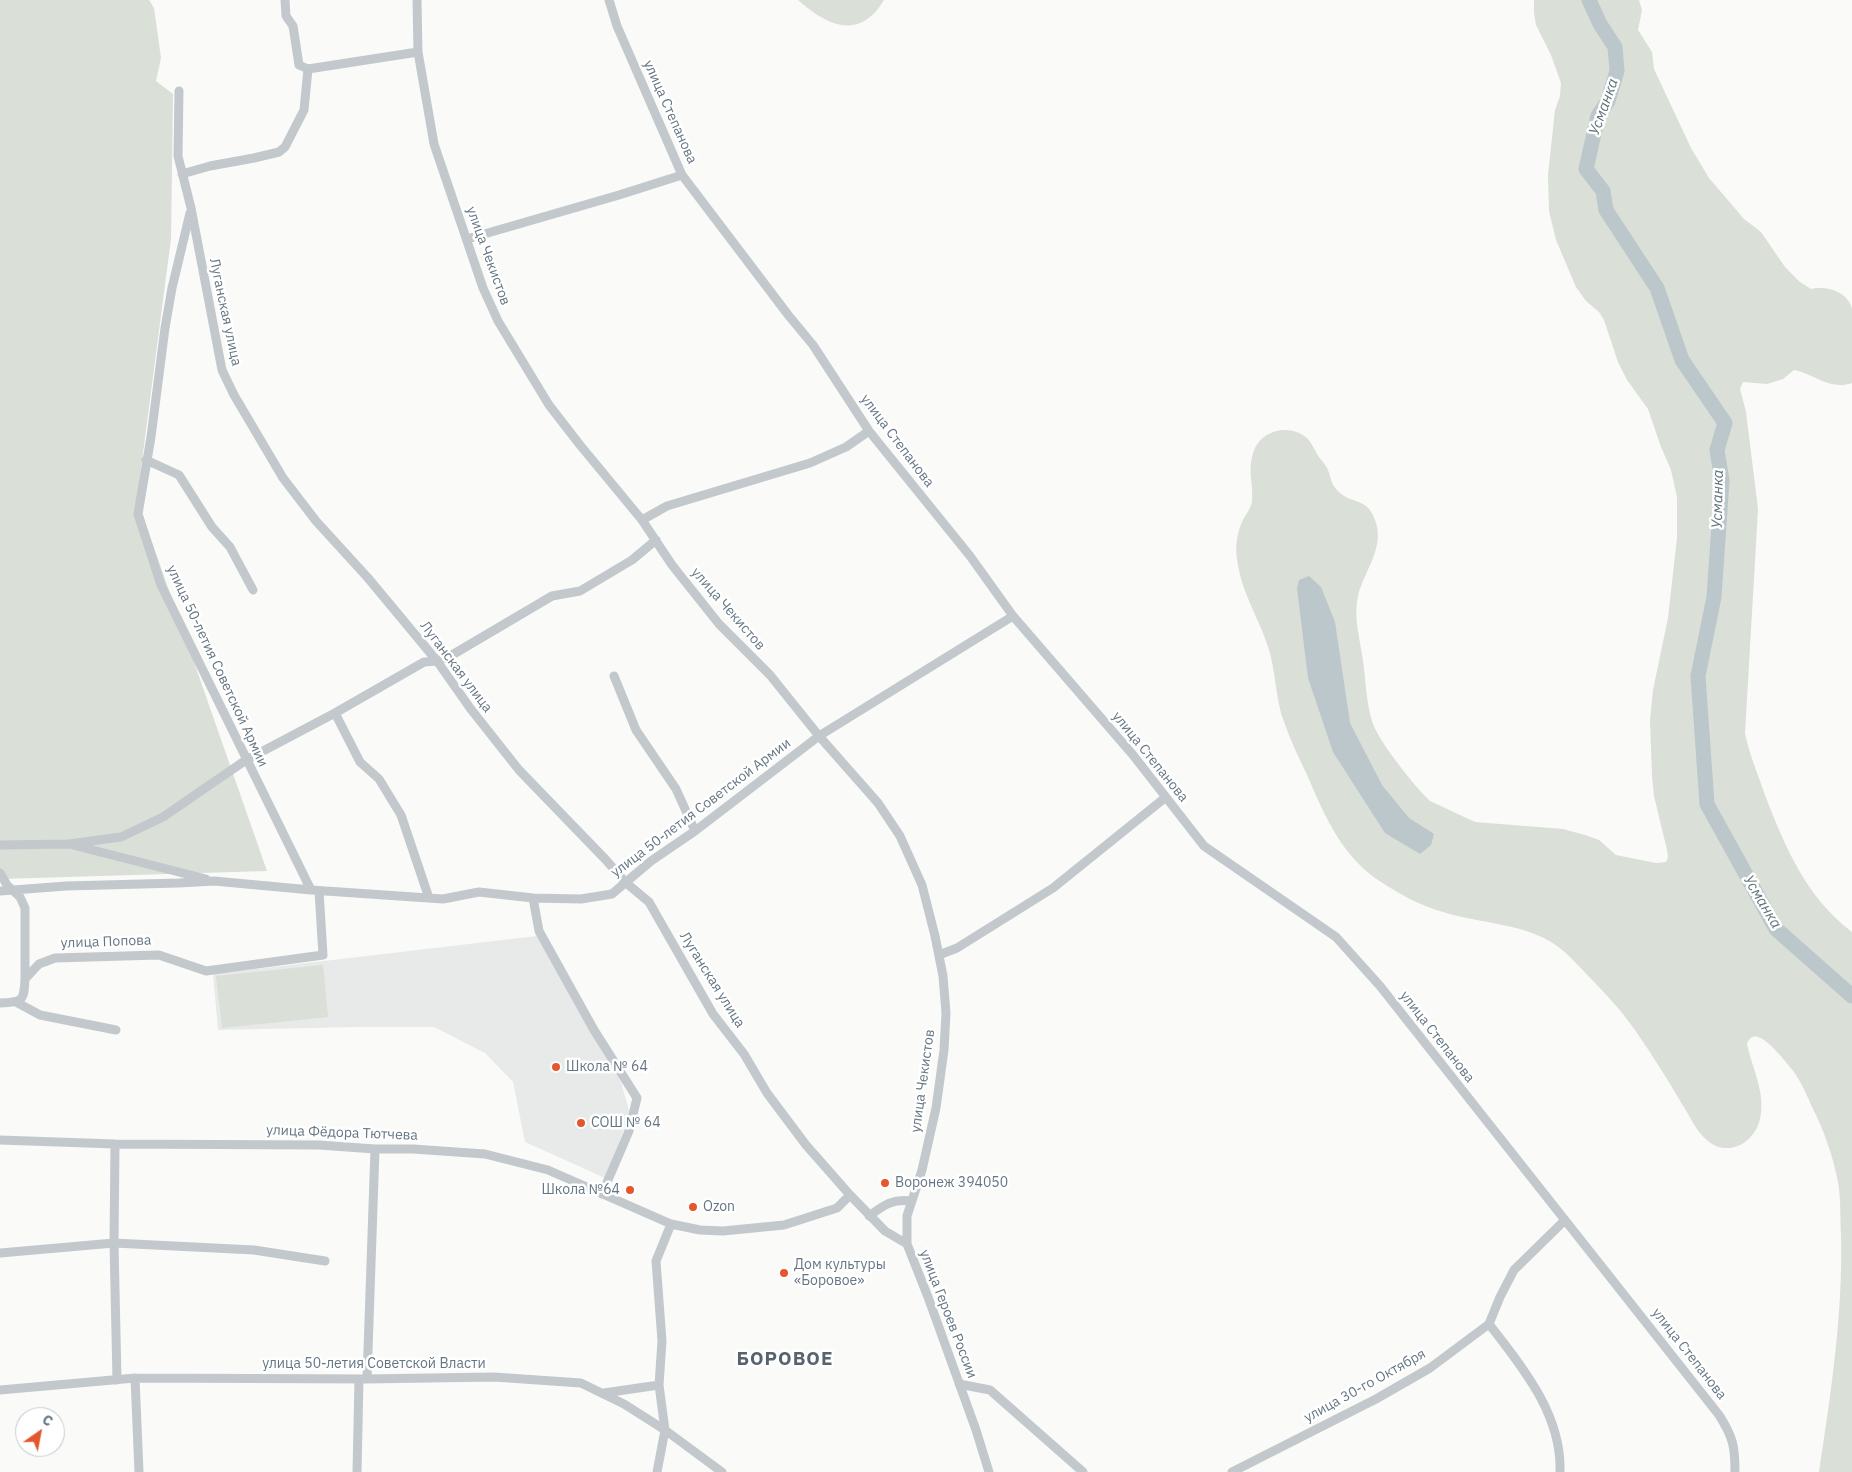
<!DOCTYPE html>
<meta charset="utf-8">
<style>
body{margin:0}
#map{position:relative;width:1852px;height:1472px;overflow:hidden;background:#fafaf8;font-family:"IBM Plex Sans",sans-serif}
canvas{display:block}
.north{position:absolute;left:15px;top:1407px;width:50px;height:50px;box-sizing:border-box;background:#fff;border:1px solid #c1c8cd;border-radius:50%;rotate:33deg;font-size:14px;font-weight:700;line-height:20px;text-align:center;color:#657683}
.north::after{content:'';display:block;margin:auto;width:18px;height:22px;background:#e4572e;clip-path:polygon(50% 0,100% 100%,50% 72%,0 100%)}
</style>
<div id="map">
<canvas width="1852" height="1472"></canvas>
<div class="north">С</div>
</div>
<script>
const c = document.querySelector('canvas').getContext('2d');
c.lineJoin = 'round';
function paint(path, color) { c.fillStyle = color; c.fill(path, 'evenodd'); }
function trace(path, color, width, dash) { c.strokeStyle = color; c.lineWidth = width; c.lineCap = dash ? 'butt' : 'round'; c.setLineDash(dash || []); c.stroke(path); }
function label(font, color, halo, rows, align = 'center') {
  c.font = font + ' "IBM Plex Sans",sans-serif'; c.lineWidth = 5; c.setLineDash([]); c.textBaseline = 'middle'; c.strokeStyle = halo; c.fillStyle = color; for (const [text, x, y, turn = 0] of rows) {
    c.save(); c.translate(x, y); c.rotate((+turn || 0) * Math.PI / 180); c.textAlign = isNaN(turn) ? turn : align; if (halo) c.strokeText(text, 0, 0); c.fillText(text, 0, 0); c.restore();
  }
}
const built = new Path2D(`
 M 537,936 L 621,1082 L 630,1114 L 605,1178 L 525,1142 L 513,1082 L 485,1053 L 434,1027 L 356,1027 L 218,1030 L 213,974 Z`);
const green = new Path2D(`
 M 0,0 L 149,0 L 154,8 L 161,58 L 156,81 L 173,94 L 171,239 L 137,499 L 267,871 L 0,879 Z
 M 798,0 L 884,0 C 860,41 827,26 798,0 Z
 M 1534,0 L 1639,0 L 1642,10 L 1638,30 L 1652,52 L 1654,69 L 1691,148 L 1709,178 L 1744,219 L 1761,232 L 1785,267 L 1800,282 L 1811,289 C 1826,285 1849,292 1852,309 C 1852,316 1852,325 1852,333 C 1852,350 1852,367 1852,383 C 1830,391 1815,374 1794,370 L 1783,379 L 1767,384 L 1743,382 L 1740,389 L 1746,412 L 1758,509 L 1745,733 C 1749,754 1758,774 1765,795 C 1785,847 1806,897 1852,932 L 1852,1472 L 1819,1472 C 1831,1393 1843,1314 1841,1235 C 1840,1217 1841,1199 1838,1182 C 1833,1156 1824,1130 1812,1107 C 1806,1093 1800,1079 1790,1067 C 1782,1058 1755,1021 1747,1044 C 1752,1068 1766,1093 1760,1119 C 1755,1142 1729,1158 1708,1141 C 1696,1132 1690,1116 1682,1104 C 1668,1080 1653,1056 1637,1033 C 1618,1005 1594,982 1571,958 C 1537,922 1487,926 1443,912 C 1421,906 1401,895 1381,882 C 1343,858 1325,817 1308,777 C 1298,756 1288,735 1281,713 C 1276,694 1275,673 1270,653 C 1261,621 1241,593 1237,559 C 1235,547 1237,533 1242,522 C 1245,515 1251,509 1252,501 C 1254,483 1246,469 1255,448 C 1264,429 1290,424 1307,438 C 1312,443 1315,451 1319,457 C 1322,461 1326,465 1328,470 C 1331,478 1331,484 1337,490 C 1351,506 1368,495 1376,523 C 1384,549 1364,571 1358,596 C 1354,614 1358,630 1361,649 C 1366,673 1365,701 1373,724 C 1381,744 1408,777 1422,793 L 1430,801 L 1475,822 L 1563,829 L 1585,835 L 1599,840 L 1616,855 L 1656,863 L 1666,862 L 1668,857 L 1667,850 L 1654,796 L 1652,776 L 1650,720 L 1653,690 L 1668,618 L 1677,538 L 1677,497 L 1671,470 L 1661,447 L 1648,409 L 1627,380 L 1618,362 L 1604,320 L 1599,312 L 1586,301 L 1576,287 L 1556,240 L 1549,211 L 1548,175 L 1555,110 L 1560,96 L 1561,83 L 1551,55 L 1536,25 L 1534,13 Z
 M 323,965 L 328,1017 L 222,1028 L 216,976 Z`);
const water = new Path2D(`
 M 1309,576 L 1321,587 L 1335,622 L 1350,723 L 1382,785 L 1409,818 L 1434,834 L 1431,845 L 1420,854 L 1385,833 L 1333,752 L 1308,678 L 1297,588 L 1299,580 Z`);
const river = new Path2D(`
 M 1589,0 L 1600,24 L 1615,47 L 1617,71 L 1608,101 L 1598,116 L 1586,169 L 1603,191 L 1606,210 L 1657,288 L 1682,360 L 1725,423 L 1717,450 L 1722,481 L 1714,597 L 1698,676 L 1707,804 L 1776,929 L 1852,996`);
const minor = new Path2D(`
 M 417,0 L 418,52 L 434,144 L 483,288 L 498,321 L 549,405 L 580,445 L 642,520 L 672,565 L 719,624 L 770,675 L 819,736 L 878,803 L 900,836 L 922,885 L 935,936 L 943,976 L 946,1013 L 944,1050 L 936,1108 L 922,1170 L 907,1216 L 907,1244
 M 609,0 L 617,26 L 682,175 L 789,316 L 813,345 L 869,431 L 970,556 L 1013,616 L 1133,755 L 1204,846 L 1336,937 L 1380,986 L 1719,1415 C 1733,1437 1735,1446 1735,1472
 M 308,69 L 418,52
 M 179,91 L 178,156 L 191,208 L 222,370 L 234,395 L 283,478 L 316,521 L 368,578 L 437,661 L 470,708 L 519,770 L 606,860 L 625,882 L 649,902 L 713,1014 L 744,1054 L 767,1093 L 806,1145 L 850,1195
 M 182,174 L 210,166 L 254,158 L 279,152 L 285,147 L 304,110 L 308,69 L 299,65 L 293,26 L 286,16 L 285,0
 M 190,213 L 172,288 L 165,328 L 151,437 L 138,514 L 161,585 L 311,890
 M 467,239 L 619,195 L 682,175
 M 146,460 L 179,475 L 212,527 L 230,547 L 253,590
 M 642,520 L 667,506 L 810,463 L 846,447 L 869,431
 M 614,676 L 636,730 L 676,789 L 695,831
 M 335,713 L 360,762 L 379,779 L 401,815 L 429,898
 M 69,844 L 121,837 L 163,817 L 246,760 L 335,713 L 424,662 L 437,661 L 452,655 L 552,596 L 580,591 L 632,560 L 656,540
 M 0,845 L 69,844 L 206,879
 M 0,873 L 7,885 L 20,897 L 25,908 L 25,979
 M 0,891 L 66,886 L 179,883 L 214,881 L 311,890 L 443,899 L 479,892 L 533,898 L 581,899 L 612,894 L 651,861 L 695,831 L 819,736 L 1013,616
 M 533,898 L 539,931 L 594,1030 L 637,1098 L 629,1131 L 602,1194
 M 939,955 L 957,948 L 1053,888 L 1166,797
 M 16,1002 L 40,1015 L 116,1030
 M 0,1003 C 23,1002 24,1001 25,979 L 39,964 L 55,958 L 159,955 L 206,971 L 323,955 L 319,891
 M 0,1140 L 115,1144 L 319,1145 L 375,1149 L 413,1149 L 485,1154 L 548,1170 L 671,1224 L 700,1230 L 723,1231 L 784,1225 L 837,1208 L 850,1195 L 885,1231 L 907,1244 L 928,1297 L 976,1430 L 989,1472
 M 115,1144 L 114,1243 L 117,1380
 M 869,1216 C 883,1206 893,1198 911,1201
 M 0,1253 L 114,1243 L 254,1250 L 325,1261
 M 1489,1324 L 1500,1297 L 1514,1270 L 1565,1220
 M 135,1378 L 139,1472
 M 367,1379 L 375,1149
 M 959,1384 L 990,1390 L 1083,1472
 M 0,1390 L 135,1378 L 367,1379 L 494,1377 L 581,1383 L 624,1404 L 665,1430 L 722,1472
 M 604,1393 L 659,1385
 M 357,1472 L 359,1379
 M 657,1472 L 665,1430 L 659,1385 L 662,1341 L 656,1261 L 671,1224
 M 1232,1472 L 1376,1399 L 1430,1368 L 1489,1324 C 1522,1367 1562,1414 1560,1472`);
const markers = [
 [556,1067,5,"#e4572e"],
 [581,1123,5,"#e4572e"],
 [885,1183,5,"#e4572e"],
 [630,1190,5,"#e4572e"],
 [693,1207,5,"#e4572e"],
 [784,1273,5,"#e4572e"]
];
const streetNames = [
 ["улица Степанова",670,112,66],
 ["улица Чекистов",488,256,70],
 ["Луганская улица",225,312,78],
 ["улица Степанова",897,441,53],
 ["улица Чекистов",728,609,49],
 ["улица 50-летия Советской Армии",217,666,65],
 ["Луганская улица",456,667,53],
 ["улица Степанова",1150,757,51],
 ["улица 50-летия Советской Армии",701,808,-37],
 ["улица Попова",106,942,-2],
 ["Луганская улица",712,980,58],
 ["улица Степанова",1437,1037,52],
 ["улица Чекистов",923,1081,-82],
 ["улица Фёдора Тютчева",342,1133,2],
 ["улица Героев России",948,1314,69],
 ["улица Степанова",1689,1354,52],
 ["улица 50-летия Советской Власти",374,1364],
 ["улица 30-го Октября",1365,1386,-29]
];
const poiNames = [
 ["Школа № 64",566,1067],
 ["СОШ № 64",591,1123],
 ["Воронеж 394050",895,1183],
 ["Школа №64",620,1190,"right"],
 ["Ozon",703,1207],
 ["Дом культуры",794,1265],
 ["«Боровое»",794,1281]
];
const waterNames = [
 ["Усманка",1604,107,-70],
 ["Усманка",1718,499,-89],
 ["Усманка",1762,902,59]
];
const districtNames = [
 ["БОРОВОЕ",785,1360]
];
paint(built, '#e8e9e9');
paint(green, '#dadfd7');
paint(water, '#bbc7cb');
trace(river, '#bbc7cb', 15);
trace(minor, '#c3c8cc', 9);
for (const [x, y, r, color] of markers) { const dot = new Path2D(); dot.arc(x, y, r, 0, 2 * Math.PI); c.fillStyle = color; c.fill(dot); trace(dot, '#fff', 2); }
label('14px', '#657683', '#fff', streetNames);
label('14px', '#657683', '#fff', poiNames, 'left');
label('italic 15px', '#60757c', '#fff', waterNames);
c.letterSpacing = '1px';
label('bold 19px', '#57646e', '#fff', districtNames);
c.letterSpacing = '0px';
</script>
